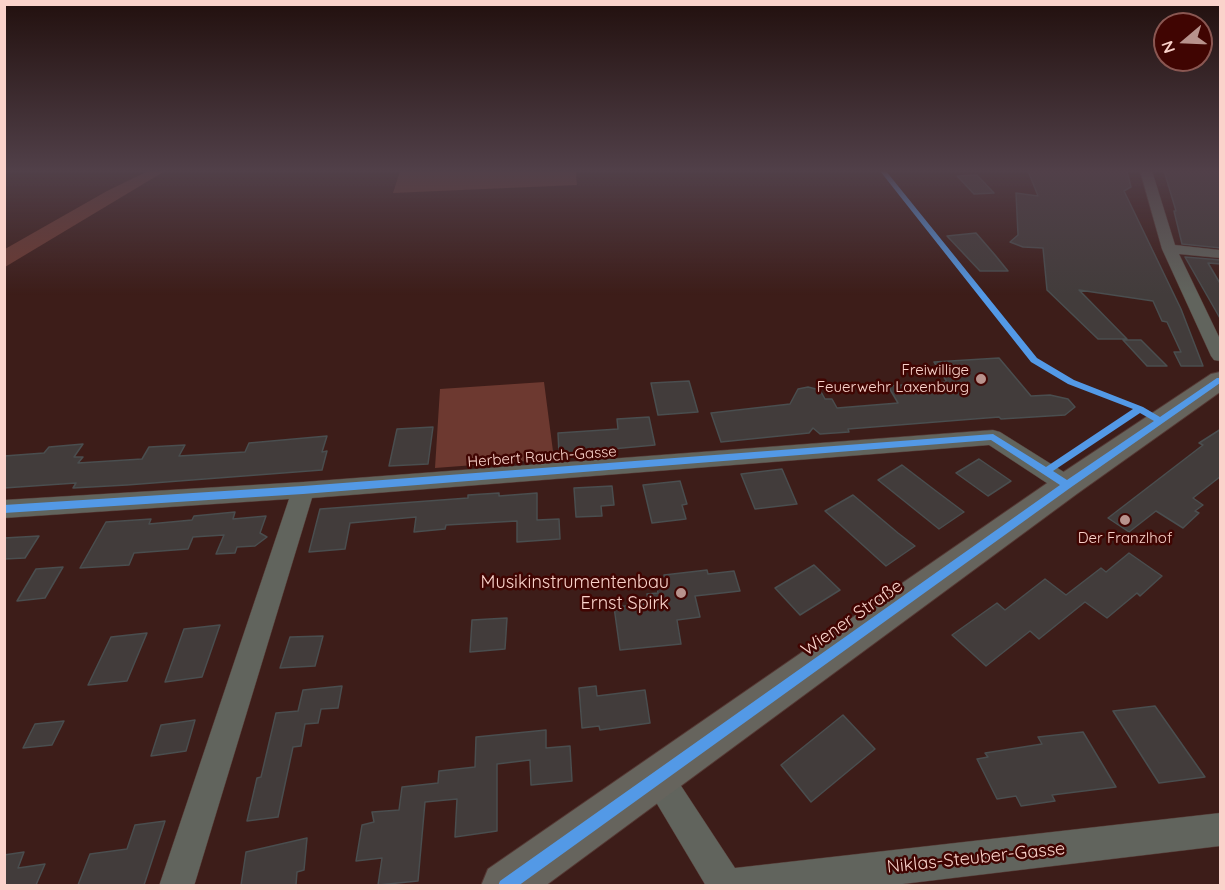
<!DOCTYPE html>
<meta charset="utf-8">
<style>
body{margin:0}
#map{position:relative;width:1225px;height:890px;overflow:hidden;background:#3d1d19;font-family:Quicksand,sans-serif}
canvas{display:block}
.frame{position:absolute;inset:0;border:6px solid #fad3cb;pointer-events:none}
.north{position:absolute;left:1153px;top:12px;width:60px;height:60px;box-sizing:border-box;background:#400502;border:2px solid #8a5752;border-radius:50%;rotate:251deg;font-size:16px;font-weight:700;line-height:24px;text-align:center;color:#fad3cb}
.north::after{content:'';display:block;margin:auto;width:21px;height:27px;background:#b8938d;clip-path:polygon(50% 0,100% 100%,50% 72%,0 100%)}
</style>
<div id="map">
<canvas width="1225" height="890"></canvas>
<div class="frame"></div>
<div class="north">N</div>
</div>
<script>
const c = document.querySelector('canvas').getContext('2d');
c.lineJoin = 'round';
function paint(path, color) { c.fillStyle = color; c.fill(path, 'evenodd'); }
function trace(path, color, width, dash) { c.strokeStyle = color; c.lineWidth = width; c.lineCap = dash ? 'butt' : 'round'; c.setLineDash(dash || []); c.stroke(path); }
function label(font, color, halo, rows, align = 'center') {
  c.font = font + ' Quicksand,sans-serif'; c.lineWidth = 5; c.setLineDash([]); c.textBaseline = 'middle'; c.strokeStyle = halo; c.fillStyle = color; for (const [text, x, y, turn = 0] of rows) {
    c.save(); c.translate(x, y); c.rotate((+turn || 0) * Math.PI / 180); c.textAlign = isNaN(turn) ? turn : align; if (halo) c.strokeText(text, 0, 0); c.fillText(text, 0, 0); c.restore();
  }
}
const green = new Path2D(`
 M 148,171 L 165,171 L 5,267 L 5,249 L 107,191 Z
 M 400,171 L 576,171 L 577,185 L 393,193 Z
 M 544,382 L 554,459 L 435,468 L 440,389 Z`);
const building = new Path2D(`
 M 1028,171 L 1127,171 L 1131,187 L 1124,191 L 1181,309 L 1203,366 L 1181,366 L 1174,352 L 1181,352 L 1167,322 L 1162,321 L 1153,301 L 1079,290 L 1127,339 L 1098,339 L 1047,290 L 1043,248 L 1023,247 L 1010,242 L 1018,235 L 1016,193 L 1038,196 Z
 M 1164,171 L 1221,171 L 1221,248 L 1182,244 L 1174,211 L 1176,211 Z
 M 977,175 L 994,193 L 974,194 L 957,176 Z
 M 976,233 L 995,255 L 1008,271 L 980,271 L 947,236 Z
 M 1185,257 L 1221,260 L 1221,264 L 1208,263 L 1221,285 L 1221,320 Z
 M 1123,340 L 1141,340 L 1167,366 L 1147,366 Z
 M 999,358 L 1031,396 L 1050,395 L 1068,399 L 1075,407 L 1065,415 L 1001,419 L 999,417 L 848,429 L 849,432 L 820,434 L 813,428 L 809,433 L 721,442 L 711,413 L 790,404 L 798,389 L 808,387 L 820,390 L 825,399 L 832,399 L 837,408 L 898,403 L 888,386 L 947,382 L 934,362 Z
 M 689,381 L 698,412 L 658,415 L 651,383 Z
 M 649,417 L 655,445 L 559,454 L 558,433 L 618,429 L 617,419 Z
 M 433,427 L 428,464 L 389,466 L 397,429 Z
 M 1221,429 L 1221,476 L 1193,498 L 1203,505 L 1195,511 L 1199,513 L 1183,528 L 1156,511 L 1129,532 L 1108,518 L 1203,445 L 1199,443 Z
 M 327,436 L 322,452 L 327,451 L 322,470 L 127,485 L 73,488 L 76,483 L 4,488 L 4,456 L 44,453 L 49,447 L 83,444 L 74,457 L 83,457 L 78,463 L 142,459 L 149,447 L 185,445 L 179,456 L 245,452 L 249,443 Z
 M 979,459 L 1011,481 L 988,496 L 956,473 Z
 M 902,465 L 936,491 L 964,512 L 939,529 L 878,480 Z
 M 782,469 L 797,504 L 755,509 L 741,474 Z
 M 680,481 L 687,504 L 682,505 L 686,519 L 652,523 L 643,485 Z
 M 612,486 L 614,505 L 601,506 L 602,516 L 576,517 L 574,488 Z
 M 499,493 L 499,496 L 537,493 L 537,520 L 559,519 L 560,539 L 517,542 L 517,521 L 446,525 L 445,529 L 414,532 L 416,517 L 350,523 L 345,549 L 309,552 L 320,509 L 468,498 L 468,495 Z
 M 853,495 L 898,533 L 915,546 L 886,566 L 825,511 Z
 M 235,512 L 233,519 L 266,516 L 260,533 L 267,537 L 255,546 L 237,547 L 235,553 L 216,554 L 224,535 L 193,537 L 188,549 L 134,553 L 129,565 L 80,568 L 106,522 L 151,519 L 149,524 L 192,520 L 194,516 Z
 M 39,536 L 25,558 L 4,559 L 4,538 Z
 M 1129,553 L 1162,576 L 1140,596 L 1137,593 L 1107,618 L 1085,602 L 1039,639 L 1030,631 L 986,666 L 952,635 L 997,603 L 1005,610 L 1045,579 L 1066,595 L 1101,568 L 1106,572 Z
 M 814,565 L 840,590 L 800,615 L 775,588 Z
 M 63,567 L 45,598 L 17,601 L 36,569 Z
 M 707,570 L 708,574 L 734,571 L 740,591 L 695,596 L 700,617 L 677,620 L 681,644 L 620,650 L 614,607 L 649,604 L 647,594 L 658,593 L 656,581 L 665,580 L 664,575 Z
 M 507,618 L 505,649 L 470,652 L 472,620 Z
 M 220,625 L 202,677 L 165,682 L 184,629 Z
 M 147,633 L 127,681 L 88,685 L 111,637 Z
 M 323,636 L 315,666 L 280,668 L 290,637 Z
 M 342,686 L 338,708 L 321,709 L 318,723 L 305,724 L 301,746 L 293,747 L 278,817 L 247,821 L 257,778 L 261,777 L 276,713 L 298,711 L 303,690 Z
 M 596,686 L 597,696 L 645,690 L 650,723 L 600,730 L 599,726 L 582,728 L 579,688 Z
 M 1155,706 L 1205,777 L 1159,783 L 1113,711 Z
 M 843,715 L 875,749 L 811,802 L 781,765 Z
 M 195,720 L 186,751 L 151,756 L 161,725 Z
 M 64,721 L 52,745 L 23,748 L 35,724 Z
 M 546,730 L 546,748 L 570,746 L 572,781 L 531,785 L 530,760 L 497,764 L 497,831 L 455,837 L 457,799 L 425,802 L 418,881 L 378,885 L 382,858 L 356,861 L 362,825 L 374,822 L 372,812 L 399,810 L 402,787 L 438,783 L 439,771 L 475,767 L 476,737 Z
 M 1083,732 L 1116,787 L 1052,795 L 1055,801 L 1021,806 L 1016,796 L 997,799 L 977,759 L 988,757 L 985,753 L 1042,744 L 1038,737 Z
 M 165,821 L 144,885 L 78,885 L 90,854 L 127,849 L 135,825 Z
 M 307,838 L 304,870 L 297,872 L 296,885 L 241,885 L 246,852 Z
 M 24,852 L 18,868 L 45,864 L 36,885 L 4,885 L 4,855 Z`);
const street = new Path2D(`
 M 1140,171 L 1152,171 L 1175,245 L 1220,250 L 1220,258 L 1179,254 L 1220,339 L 1220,361 L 1214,360 L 1211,356 L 1162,249 Z
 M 993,430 L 1000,432 L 1075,479 L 1078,485 L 1075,491 L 1067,493 L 1059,491 L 989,445 L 312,498 L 194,886 L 159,886 L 289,499 L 4,518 L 4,500 L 303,482 Z
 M 657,761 L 668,766 L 735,868 L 1220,813 L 1220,846 L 886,886 L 706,886 L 641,777 L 646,766 Z`);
const secondary = new Path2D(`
 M 1220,372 L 1220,392 L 1078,493 L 545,886 L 481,886 L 488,869 L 1056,477 L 1211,374 Z`);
const cycleway = new Path2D(`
 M 880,171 L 886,171 L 1037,358 L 1074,380 L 1143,407 L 1160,417 L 1217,378 L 1220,378 L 1220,383 L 1070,488 L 518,886 L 498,886 L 500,881 L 1060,485 L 991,440 L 303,494 L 4,513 L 4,505 L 303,486 L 993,434 L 1046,467 L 1133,409 L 1068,384 L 1031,362 ZM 1140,413 L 1154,421 L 1067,480 L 1053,471 Z`);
const markers = [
 [981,379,6,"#b8938d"],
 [1125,520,6,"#b8938d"],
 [681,593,6,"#b8938d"]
];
const poiNames = [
 ["Freiwillige",969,370],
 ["Feuerwehr Laxenburg",969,387],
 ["Der Franzlhof",1125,538,"center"]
];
const streetNames = [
 ["Herbert Rauch-Gasse",542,457,-4]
];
const nearPoinames = [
 ["Musikinstrumentenbau",669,583],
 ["Ernst Spirk",669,604]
];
const nearStreetnames = [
 ["Wiener Straße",852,618,-35],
 ["Niklas-Steuber-Gasse",976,858,-6]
];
paint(green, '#6d3930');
paint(building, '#423c3b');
trace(building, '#4a4e4f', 1.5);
trace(street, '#553934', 1);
trace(secondary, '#553934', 2);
paint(street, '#61645d');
paint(secondary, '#66645d');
paint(cycleway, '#5399e6');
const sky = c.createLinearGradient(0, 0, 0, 295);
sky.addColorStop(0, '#22100e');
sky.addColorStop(0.58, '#514049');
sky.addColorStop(1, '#51404900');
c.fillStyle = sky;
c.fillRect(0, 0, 1225, 295);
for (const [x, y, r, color] of markers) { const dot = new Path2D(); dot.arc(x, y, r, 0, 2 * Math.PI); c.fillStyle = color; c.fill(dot); trace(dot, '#400502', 2); }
label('15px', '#fad3cb', '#400502', poiNames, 'right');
label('15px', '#fad3cb', '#400502', streetNames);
label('18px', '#fad3cb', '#400502', nearPoinames, 'right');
label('18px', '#fad3cb', '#400502', nearStreetnames);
</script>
